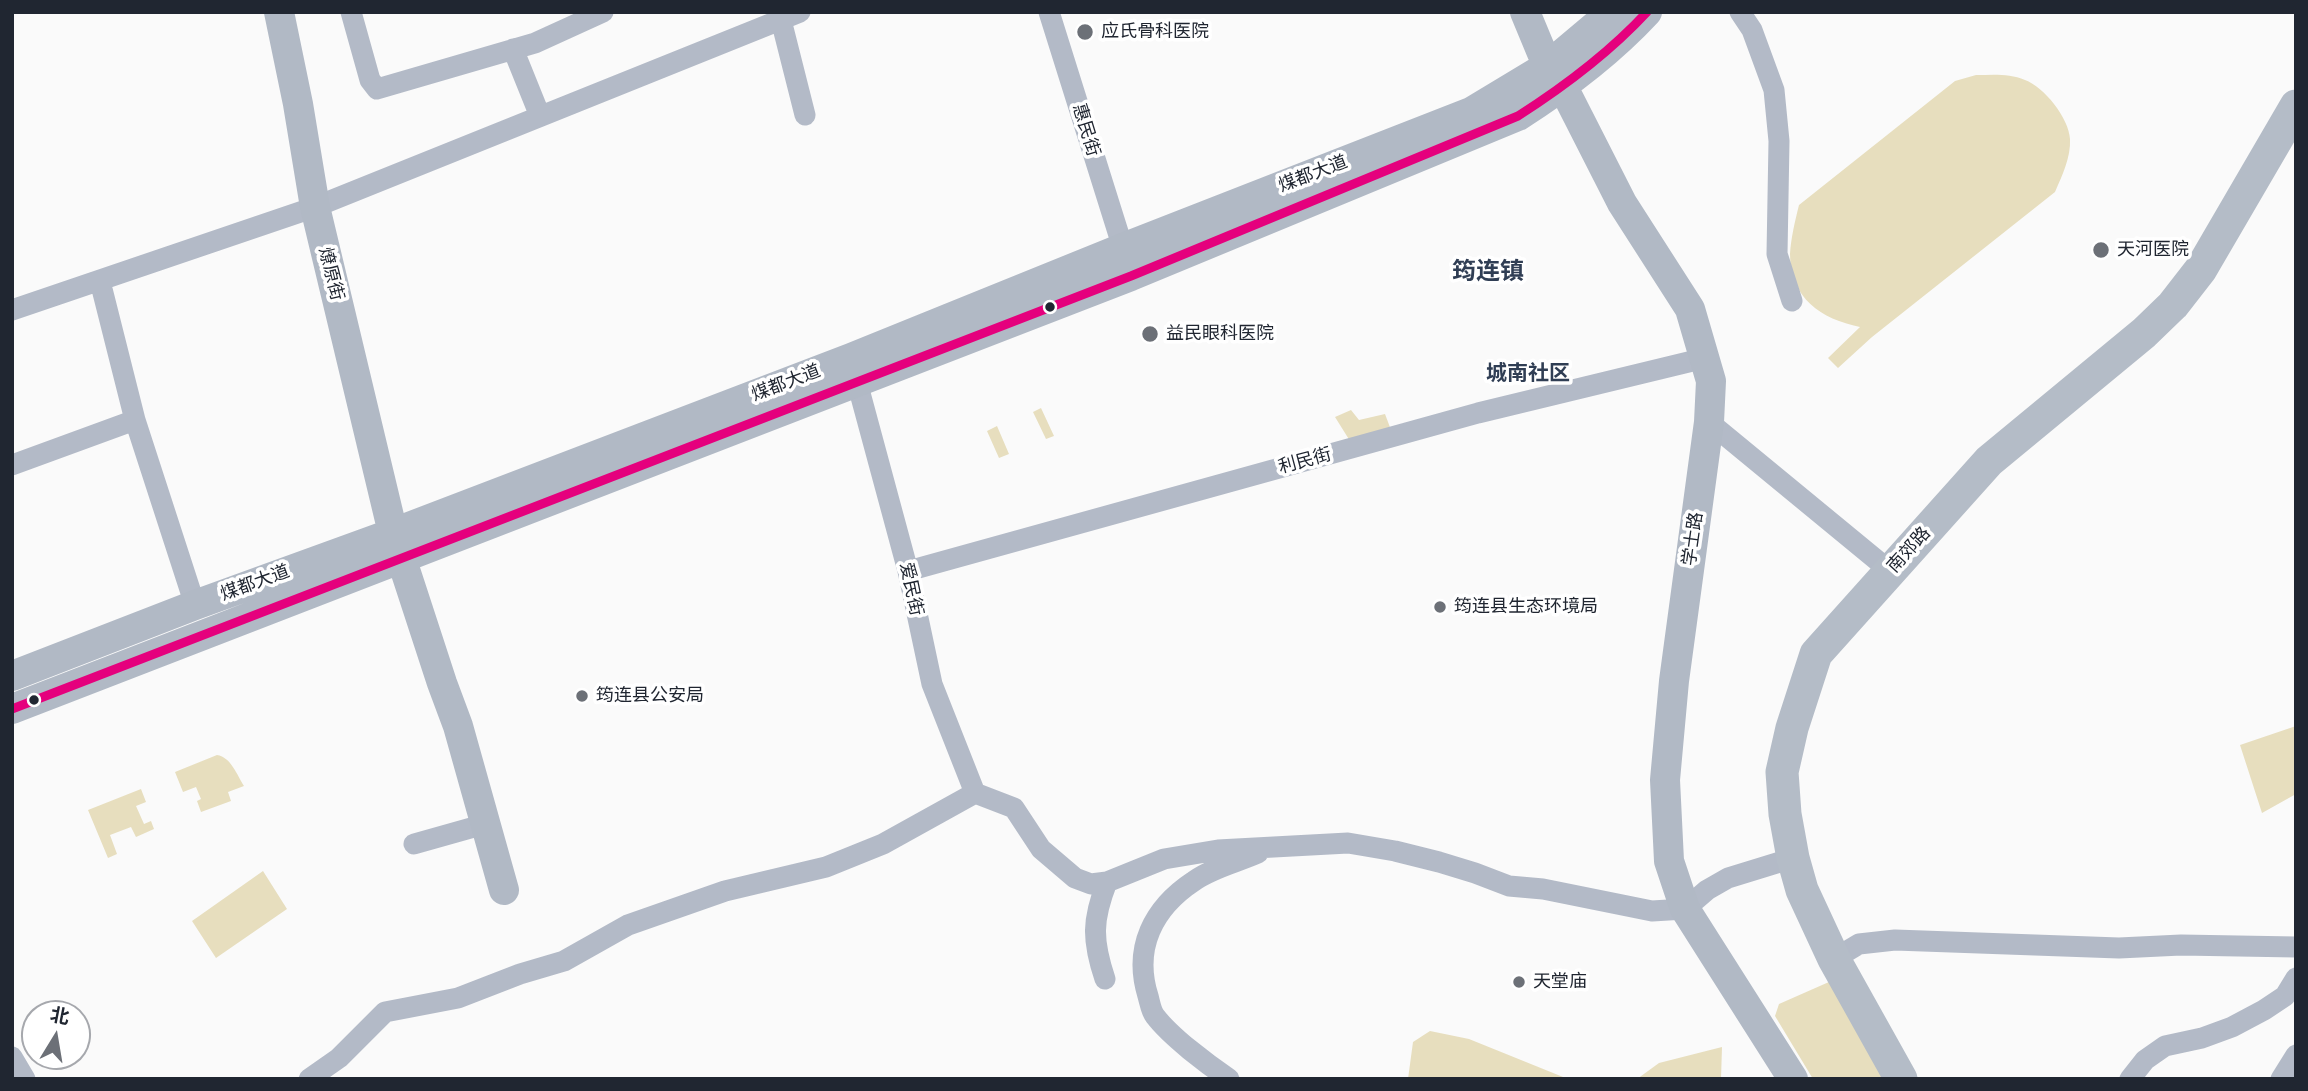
<!DOCTYPE html>
<meta charset="utf-8">
<style>
body{margin:0}
#map{position:relative;width:2308px;height:1091px;overflow:hidden;background:#fafafa;font-family:Montserrat,"Noto Sans SC",sans-serif}
canvas{display:block}
.frame{position:absolute;inset:0;border:14px solid #202631;pointer-events:none}
.north{position:absolute;left:21px;top:1000px;width:70px;height:70px;box-sizing:border-box;background:#fff;border:2px solid #a6a8ad;border-radius:50%;rotate:11deg;font-size:19px;font-weight:700;line-height:28px;text-align:center;color:#202631}
.north::after{content:'';display:block;margin:auto;width:24px;height:32px;background:#6c7077;clip-path:polygon(50% 0,100% 100%,50% 72%,0 100%)}
</style>
<div id="map">
<canvas width="2308" height="1091"></canvas>
<div class="frame"></div>
<div class="north">北</div>
</div>
<script>
const c = document.querySelector('canvas').getContext('2d');
c.lineJoin = 'round';
function paint(path, color) { c.fillStyle = color; c.fill(path, 'evenodd'); }
function trace(path, color, width, dash) { c.strokeStyle = color; c.lineWidth = width; c.lineCap = dash ? 'butt' : 'round'; c.setLineDash(dash || []); c.stroke(path); }
function label(font, color, halo, rows, align = 'center') {
  c.font = font + ' Montserrat,"Noto Sans SC",sans-serif'; c.lineWidth = 7; c.setLineDash([]); c.textBaseline = 'middle'; c.strokeStyle = halo; c.fillStyle = color; for (const [text, x, y, turn = 0] of rows) {
    c.save(); c.translate(x, y); c.rotate((+turn || 0) * Math.PI / 180); c.textAlign = isNaN(turn) ? turn : align; if (halo) c.strokeText(text, 0, 0); c.fillText(text, 0, 0); c.restore();
  }
}
const green = new Path2D(`
 M 1976,75 C 1992,75 2009,73 2025,80 C 2044,87 2069,118 2070,139 C 2071,157 2062,176 2055,192 L 1872,337 L 1838,368 L 1828,358 L 1860,327 C 1821,319 1790,298 1790,254 C 1791,238 1795,221 1799,205 L 1955,81 Z
 M 1041,408 L 1054,436 L 1046,439 L 1033,412 Z
 M 1351,410 L 1359,420 L 1385,414 L 1391,430 L 1350,441 L 1335,417 Z
 M 997,426 L 1009,454 L 999,458 L 987,431 Z
 M 2296,726 L 2296,794 L 2262,813 L 2240,745 Z
 M 217,755 C 231,757 237,775 244,786 L 228,792 L 231,801 L 201,812 L 197,801 L 201,799 L 196,787 L 183,792 L 175,772 Z
 M 141,789 L 146,802 L 136,806 L 144,824 L 151,821 L 154,829 L 136,837 L 131,827 L 110,835 L 117,854 L 108,858 L 88,810 Z
 M 263,871 L 287,909 L 216,958 L 192,921 Z
 M 1838,978 L 1886,1079 L 1813,1079 L 1775,1016 L 1779,1004 Z
 M 1430,1031 L 1469,1039 L 1568,1079 L 1408,1079 L 1413,1042 Z
 M 1722,1047 L 1721,1079 L 1637,1079 L 1659,1063 Z`);
const street = new Path2D(`
 M 351,12 L 370,80 L 377,89 L 535,43 L 603,12
 M 779,12 L 805,115
 M 1049,12 L 1123,248
 M 1740,12 L 1752,30 L 1774,90 L 1779,141 L 1777,254 L 1792,301
 M 513,49 L 540,116
 M 100,281 L 135,420 L 195,605
 M 12,310 L 315,207 L 800,12
 M 857,382 L 908,571 L 932,684 L 975,793
 M 1709,422 L 1890,571
 M 12,465 L 135,420
 M 908,571 L 1478,413 L 1705,358
 M 975,793 L 1014,808 L 1041,849 L 1075,878 L 1091,884 L 1107,882 L 1164,859 L 1218,850 L 1348,843 L 1395,851 L 1439,862 L 1475,873 L 1509,886 L 1543,889 L 1652,911 L 1685,909 L 1707,890 L 1728,878 L 1793,858
 M 414,844 L 485,824
 M 1834,959 L 1859,944 L 1895,940 L 2119,948 L 2181,945 L 2296,947
 M 1105,979 C 1092,940 1092,920 1107,882
 M 12,1057 L 25,1079
 M 309,1079 L 339,1058 L 385,1012 L 458,998 L 520,974 L 564,961 L 628,925 L 725,891 L 826,867 L 883,844 L 975,793
 M 1229,1079 C 1207,1064 1171,1037 1155,1016 C 1151,1011 1150,1003 1148,996 C 1133,948 1153,908 1194,881 C 1212,868 1238,862 1258,853
 M 2130,1079 L 2145,1060 L 2165,1046 L 2202,1038 L 2232,1027 L 2264,1010 L 2285,996 L 2296,978
 M 2281,1079 L 2296,1055`);
const secondary = new Path2D(`
 M 279,12 L 298,104 L 315,207 L 393,533 L 442,683 L 458,726 L 504,890
 M 1525,12 L 1542,53 L 1563,87 L 1622,203 L 1690,309 L 1711,381 L 1709,422 L 1674,681 L 1665,780 L 1669,861 L 1685,909 L 1793,1079
 M 12,676 L 195,605 L 393,533 L 851,358 L 1123,248 L 1471,112 L 1549,65 L 1612,12
 M 12,709 L 1131,276 L 1518,116 C 1565,86 1609,53 1647,12`);
const primary = new Path2D(`
 M 1901,1079 L 1834,959 L 1802,890 L 1793,858 L 1785,814 L 1782,772 L 1792,728 L 1816,654 L 1989,461 L 2144,333 L 2173,305 L 2201,269 L 2296,106`);
const bus1 = new Path2D(`
 M 12,709 L 1131,276 L 1518,116 C 1565,86 1609,53 1647,12`);
const markers = [
 [1085,32,9,"#6c7077"],
 [2101,250,9,"#6c7077"],
 [1050,307,6,"#202631"],
 [1150,334,9,"#6c7077"],
 [1440,607,7,"#6c7077"],
 [582,696,7,"#6c7077"],
 [34,700,6,"#202631"],
 [1519,982,7,"#6c7077"]
];
const poiNames = [
 ["应氏骨科医院",1101,32],
 ["天河医院",2117,250],
 ["益民眼科医院",1166,334],
 ["筠连县生态环境局",1454,607],
 ["筠连县公安局",596,696],
 ["天堂庙",1533,982]
];
const streetNames = [
 ["惠民街",1086,130,73],
 ["煤都大道",1313,174,-21],
 ["燎原街",331,274,76],
 ["煤都大道",786,383,-21],
 ["利民街",1305,461,-15],
 ["学士路",1693,539,-82],
 ["南郊路",1909,550,-48],
 ["煤都大道",255,583,-20],
 ["爱民街",911,589,78]
];
const quarterNames = [
 ["城南社区",1528,374]
];
const districtNames = [
 ["筠连镇",1488,272]
];
paint(green, '#e7debe');
trace(street, '#b3bac7', 21);
trace(secondary, '#b1b9c5', 30);
trace(primary, '#b4bcc7', 33);
trace(bus1, '#e5007d', 9);
for (const [x, y, r, color] of markers) { const dot = new Path2D(); dot.arc(x, y, r, 0, 2 * Math.PI); c.fillStyle = color; c.fill(dot); trace(dot, '#fff', 2.5); }
label('18px', '#202631', '#fff', poiNames, 'left');
label('18px', '#202631', '#fff', streetNames);
label('bold 21px', '#303e54', '#fff', quarterNames);
label('bold 24px', '#303e54', '#fff', districtNames);
</script>
